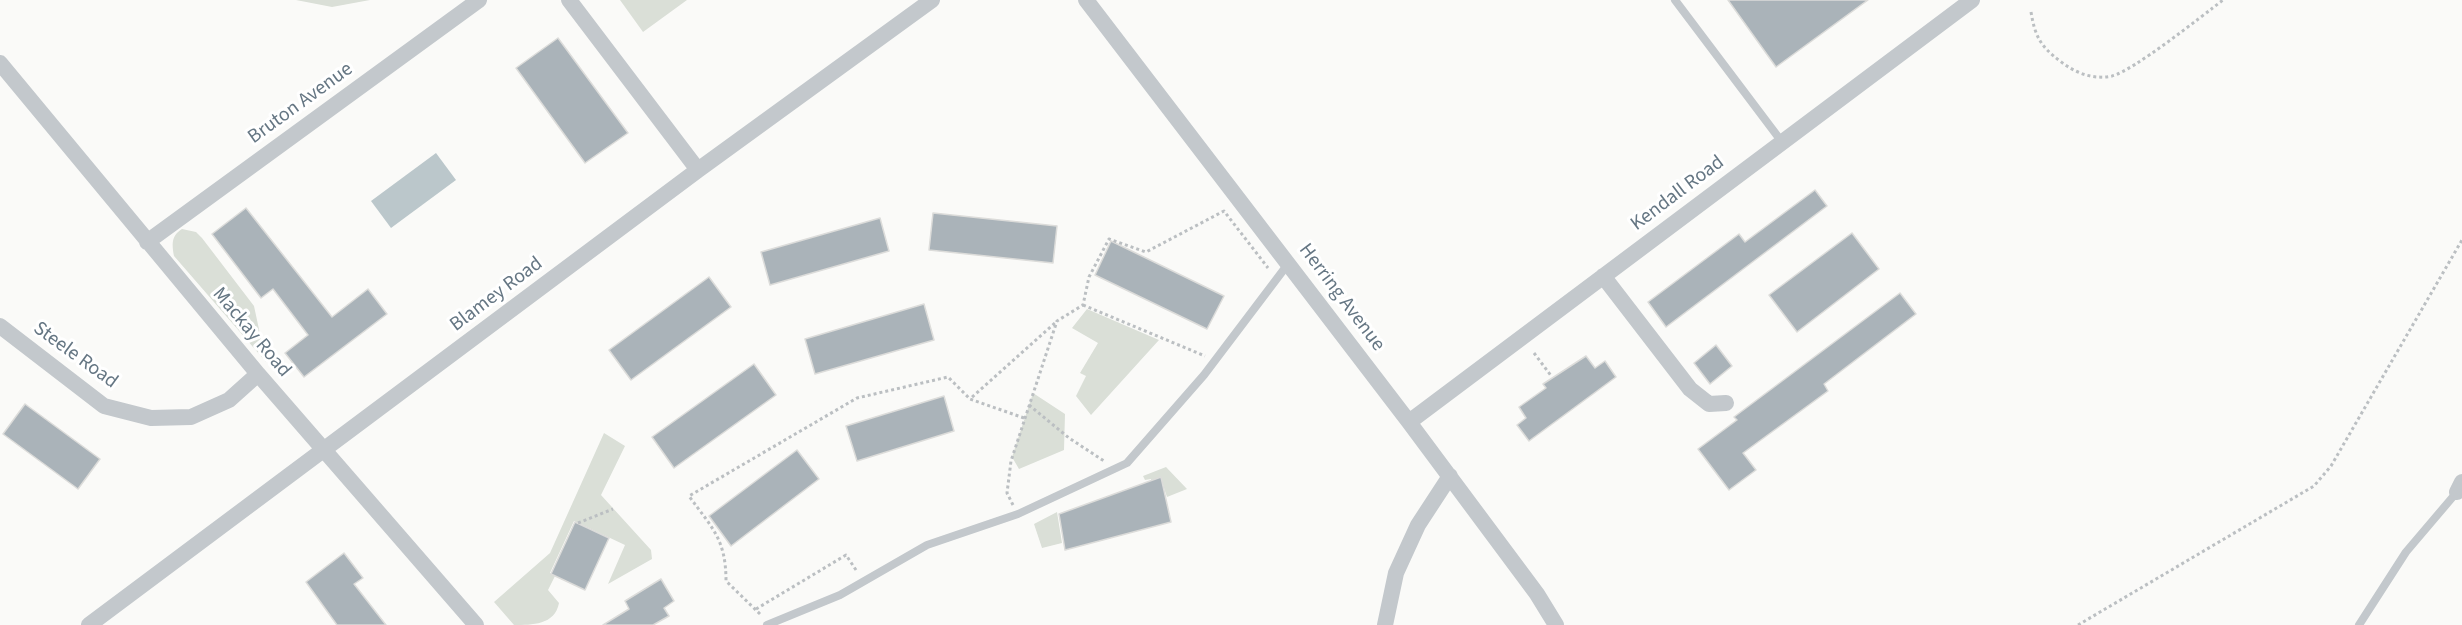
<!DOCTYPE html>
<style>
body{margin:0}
canvas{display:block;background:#fafaf8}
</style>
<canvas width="2462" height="625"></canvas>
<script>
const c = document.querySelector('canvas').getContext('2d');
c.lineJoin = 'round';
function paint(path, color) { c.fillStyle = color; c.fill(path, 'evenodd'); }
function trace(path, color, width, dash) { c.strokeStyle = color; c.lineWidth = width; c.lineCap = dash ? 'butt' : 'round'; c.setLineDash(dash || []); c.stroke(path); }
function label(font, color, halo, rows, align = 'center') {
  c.font = font + ' "Source Sans 3",sans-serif'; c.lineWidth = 6; c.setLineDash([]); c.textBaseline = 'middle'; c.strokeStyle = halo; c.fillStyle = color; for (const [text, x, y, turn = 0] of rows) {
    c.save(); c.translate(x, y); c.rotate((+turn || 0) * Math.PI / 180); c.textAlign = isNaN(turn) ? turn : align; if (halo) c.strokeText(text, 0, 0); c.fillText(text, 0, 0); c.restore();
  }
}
const green = new Path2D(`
 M 296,0 L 370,0 L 332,7 Z
 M 620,0 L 687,0 L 643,32 Z
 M 182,229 L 196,232 L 202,238 L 254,306 L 266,362 L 174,256 C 172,244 171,236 182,229 Z
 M 1087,309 L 1159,340 L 1091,415 L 1076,396 L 1086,376 L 1080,373 L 1098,343 L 1072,328 Z
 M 1033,393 L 1065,414 L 1064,450 L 1019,469 L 1012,457 Z
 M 604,433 L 625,446 L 601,495 L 651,550 L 652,559 L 608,584 L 625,545 L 574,521 L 550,573 L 555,576 L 548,590 L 559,603 C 555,625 532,625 514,625 L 494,602 L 550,553 Z
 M 1166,467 L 1187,489 L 1167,497 L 1163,485 L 1151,488 L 1151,479 L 1145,480 L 1143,476 Z
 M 1057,512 L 1062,543 L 1042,548 L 1034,524 Z`);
const water = new Path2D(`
 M 436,153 L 456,180 L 391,228 L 371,201 Z`);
const building = new Path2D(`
 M 1728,0 L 1868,0 L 1776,67 Z
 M 558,38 L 628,133 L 585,163 L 516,68 Z
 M 1815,190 L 1827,206 L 1666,327 L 1648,302 L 1739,234 L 1745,242 Z
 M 246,208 L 332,317 L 368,289 L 387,314 L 304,377 L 285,353 L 308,335 L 273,289 L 261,298 L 212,234 Z
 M 933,213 L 1057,226 L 1053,263 L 929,250 Z
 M 880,218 L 889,251 L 770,285 L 761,252 Z
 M 1852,233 L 1879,269 L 1797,332 L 1769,295 Z
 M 1111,241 L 1224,296 L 1207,329 L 1095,275 Z
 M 709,277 L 731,307 L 631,380 L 609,350 Z
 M 1900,293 L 1916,314 L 1824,384 L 1828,391 L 1743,453 L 1756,470 L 1729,490 L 1698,449 L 1737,420 L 1734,417 Z
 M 924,304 L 934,340 L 815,374 L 805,339 Z
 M 1716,345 L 1732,366 L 1710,384 L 1694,363 Z
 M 1586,356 L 1595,368 L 1605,361 L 1616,377 L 1529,441 L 1517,425 L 1526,418 L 1519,407 L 1546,388 L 1543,384 Z
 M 754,364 L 776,395 L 674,468 L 652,437 Z
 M 944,396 L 954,431 L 857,461 L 846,426 Z
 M 25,404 L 100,459 L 78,489 L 3,434 Z
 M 797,450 L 819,479 L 731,546 L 709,516 Z
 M 1161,477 L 1171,522 L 1065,550 L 1059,514 Z
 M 575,522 L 609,538 L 585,590 L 551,574 Z
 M 344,553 L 363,578 L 354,584 L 386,625 L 337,625 L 306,582 Z
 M 661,579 L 674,601 L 664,608 L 669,616 L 653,625 L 603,625 L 629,609 L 625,601 Z`);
const path = new Path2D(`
 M 2031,12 C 2035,36 2040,46 2060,61 C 2075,73 2093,80 2112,76 C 2133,71 2202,16 2223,0
 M 1083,305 L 1205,356
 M 1534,353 L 1552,377
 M 1029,405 L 1069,438 L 1104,461
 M 1024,418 L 970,399 L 1055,323
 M 1013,505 L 1007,493 L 1011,461 L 1057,321 L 1083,305 L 1089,277 L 1109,239 L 1146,252 L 1224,211 L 1268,268
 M 578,523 L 613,509
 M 756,609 L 846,555 L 856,570
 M 760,614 L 726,581 C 726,539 712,528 689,496 L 857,398 L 948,377 L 970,399
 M 2078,625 L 2314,486 L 2331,466 L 2462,240`);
const lane = new Path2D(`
 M 1675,0 L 1782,142
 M 767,625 L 840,595 L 927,545 L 1018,514 L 1127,463 L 1204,375 L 1288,264
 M 2359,625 L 2406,552 L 2457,492`);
const street = new Path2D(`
 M 569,0 L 698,170
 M 1086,0 L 1409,422 L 1537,594 L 1556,625
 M 0,63 L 258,374 L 476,625
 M 147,242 L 479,0
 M 1603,276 L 1690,389 L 1709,404 L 1726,403
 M 0,326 L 104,406 L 151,418 L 191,417 L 229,400 L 258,374
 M 1409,422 L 1972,0
 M 2457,492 L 2462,482
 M 89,625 L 698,170 L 932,0
 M 1385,625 L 1396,573 L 1418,525 L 1450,476`);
const streetNames = [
 ["Bruton Avenue",301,104,-36],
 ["Kendall Road",1678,194,-37],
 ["Blamey Road",497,295,-37],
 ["Herring Avenue",1341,298,53],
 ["Mackay Road",251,333,50],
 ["Steele Road",75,356,36]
];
paint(green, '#dadfd7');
paint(water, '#bbc7cb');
paint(building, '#aab3b9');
trace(building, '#dcdcda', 1.5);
trace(path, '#bbbfc2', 3, [3, 3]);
trace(lane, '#c3c8cc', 8);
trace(street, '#c3c8cc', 16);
label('20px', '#657683', '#fff', streetNames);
</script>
